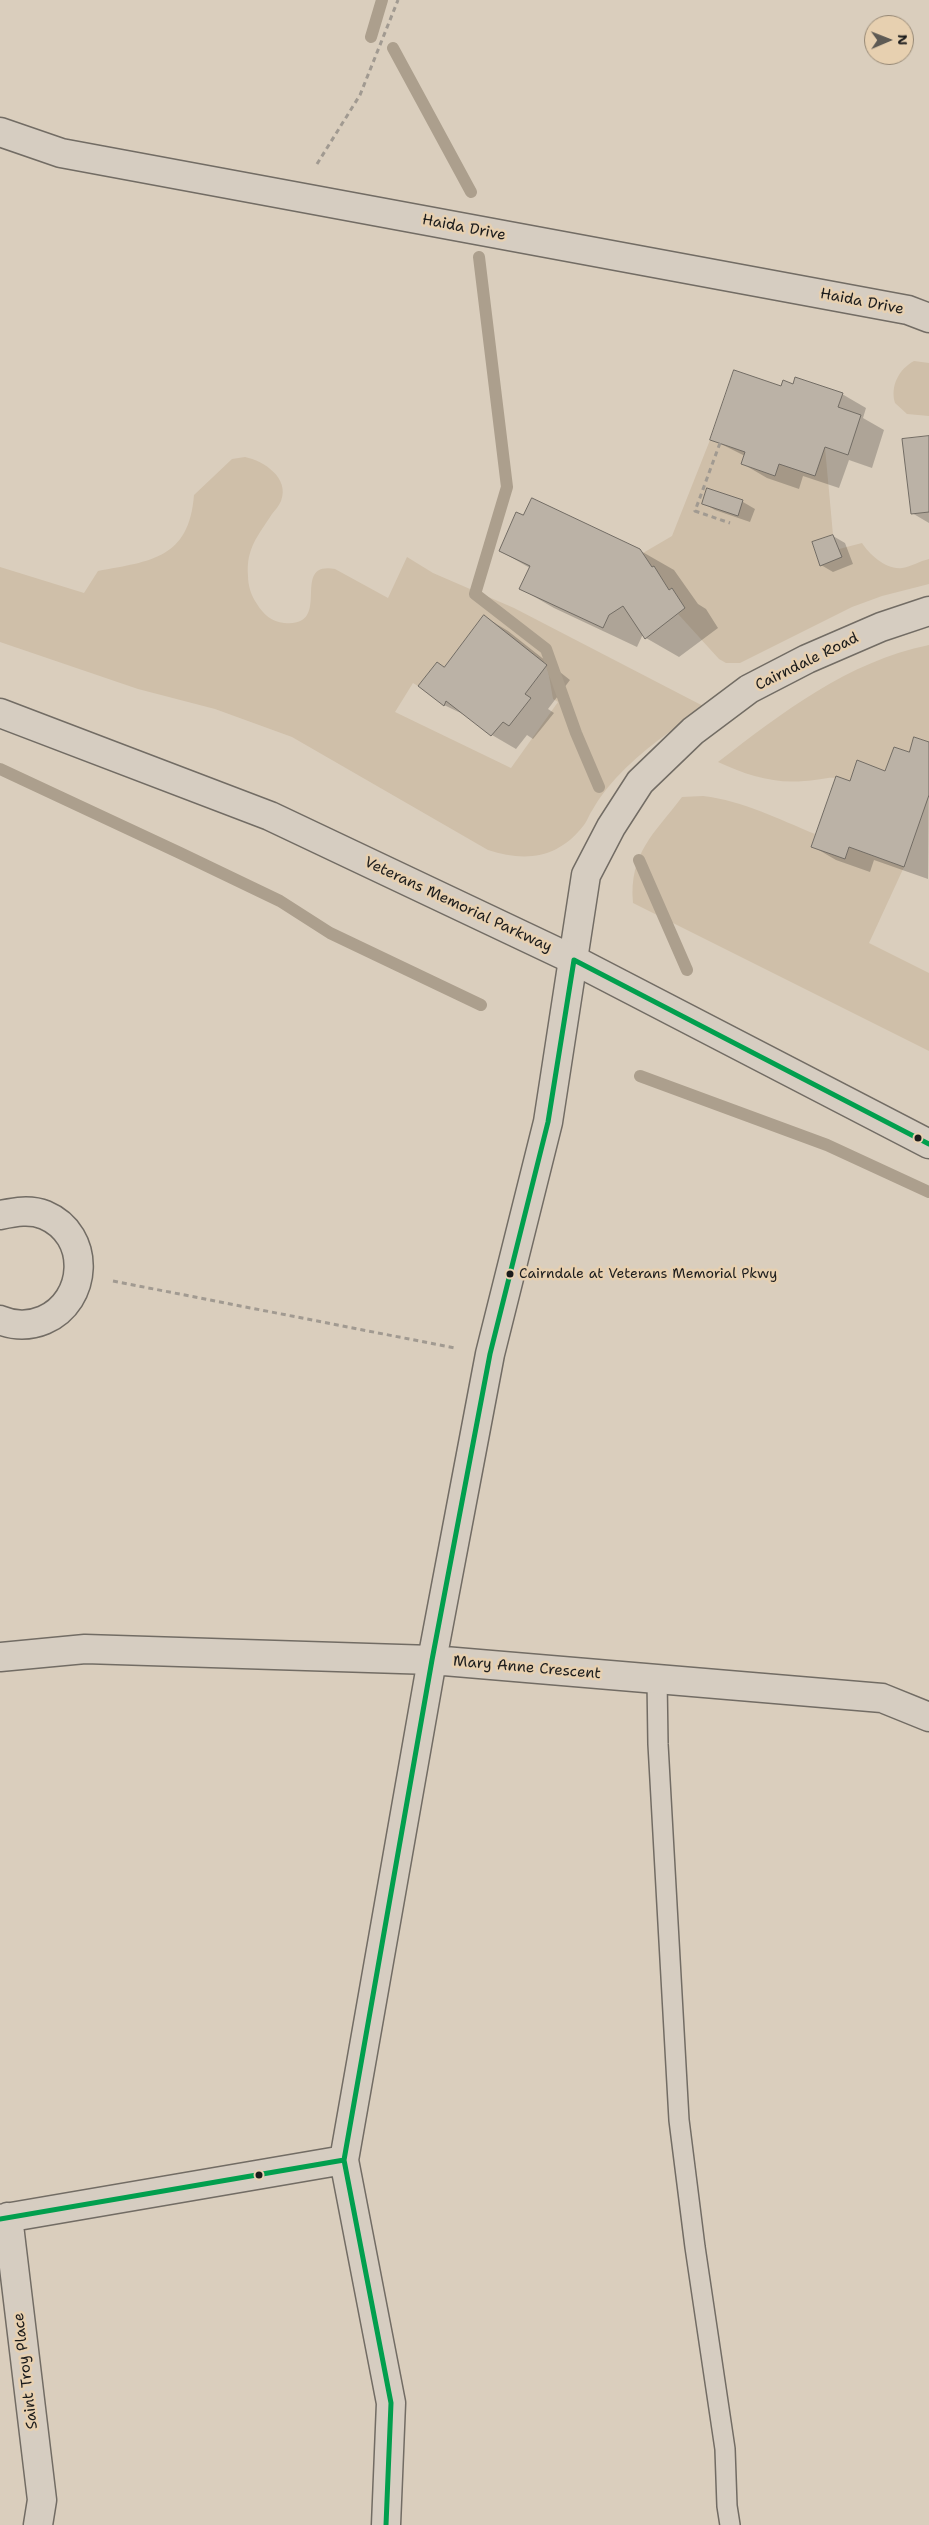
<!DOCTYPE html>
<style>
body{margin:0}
#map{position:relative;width:929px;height:2525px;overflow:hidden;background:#dacebd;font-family:"Shantell Sans",sans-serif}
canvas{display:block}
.north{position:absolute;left:864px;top:15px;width:50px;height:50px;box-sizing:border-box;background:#e7d0b0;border:1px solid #968875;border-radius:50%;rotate:89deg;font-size:14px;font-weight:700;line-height:20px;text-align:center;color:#1c1c1c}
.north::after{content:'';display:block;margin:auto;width:18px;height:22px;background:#5e5a54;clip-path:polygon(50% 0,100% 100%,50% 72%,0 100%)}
</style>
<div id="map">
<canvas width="929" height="2525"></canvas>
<div class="north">N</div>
</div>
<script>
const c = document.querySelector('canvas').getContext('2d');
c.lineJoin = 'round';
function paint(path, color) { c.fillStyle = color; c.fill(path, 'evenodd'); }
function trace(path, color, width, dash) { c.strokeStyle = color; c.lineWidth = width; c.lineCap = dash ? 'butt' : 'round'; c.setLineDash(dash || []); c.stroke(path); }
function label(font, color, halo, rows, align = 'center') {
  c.font = font + ' "Shantell Sans",sans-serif'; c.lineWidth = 5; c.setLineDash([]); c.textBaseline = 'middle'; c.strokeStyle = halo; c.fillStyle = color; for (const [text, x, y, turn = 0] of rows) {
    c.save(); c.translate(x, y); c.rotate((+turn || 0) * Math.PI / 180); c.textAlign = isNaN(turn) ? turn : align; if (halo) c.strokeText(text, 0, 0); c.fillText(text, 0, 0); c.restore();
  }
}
const green = new Path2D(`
 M 914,361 L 929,363 L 929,416 L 907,414 L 895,403 C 890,386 899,369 914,361 Z
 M 710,440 L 745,452 L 741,464 L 774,476 L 779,464 L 825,447 L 833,535 L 812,543 L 820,566 L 841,557 L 839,549 L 862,543 C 869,554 886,570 902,568 C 910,567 920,561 929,559 L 929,584 L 882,596 L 852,607 L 740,663 L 726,663 L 719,659 L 678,614 L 685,608 L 672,588 L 669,590 L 654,566 L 652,567 L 643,553 L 672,536 Z
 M 245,457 C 264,461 290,478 281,501 C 279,506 275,510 272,514 C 258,536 246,548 248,576 C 248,585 251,596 257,604 C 263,614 272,622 284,623 C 335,628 288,561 335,569 L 388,598 L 407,557 L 433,573 L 514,608 L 707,708 C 673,728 643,749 616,778 C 608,787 599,798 593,809 C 589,814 588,820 584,825 C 558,859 525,862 488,850 L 292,737 L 215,709 L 138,689 L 0,642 L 0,567 L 84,593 L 98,571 C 151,561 189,559 194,495 L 232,459 ZM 484,615 L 547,665 L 553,699 L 558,702 L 511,768 L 395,712 L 413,683 L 418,686 L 437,662 L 444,667 Z
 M 929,645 L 929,742 L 914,737 L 909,752 L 894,747 L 885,771 L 857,761 L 850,781 C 830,774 824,780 804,781 C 774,784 746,775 718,762 C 783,712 847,662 929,645 Z
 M 703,796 C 744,801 778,819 815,834 L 811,847 L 845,859 L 849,847 L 904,867 L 869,943 L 929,973 L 929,1051 L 633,903 C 629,853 654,834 682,797 Z`);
const shadow = new Path2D(`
 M 794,385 L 842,394 L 866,408 L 863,418 L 884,430 L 872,468 L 849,460 L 839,488 L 803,476 L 799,489 L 767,478 L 743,464 L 745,456 L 711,439 L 782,388 Z
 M 929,438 L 929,523 L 912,513 Z
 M 708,490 L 743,502 L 755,509 L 750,522 L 715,510 L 703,503 Z
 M 833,536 L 845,543 L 853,564 L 833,572 L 821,565 Z
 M 639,550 L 674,570 L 698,604 L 706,609 L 718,628 L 679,657 L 646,638 L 643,634 L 637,647 L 554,608 L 521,589 L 530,568 L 500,551 Z
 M 485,617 L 508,631 L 570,680 L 548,709 L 554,713 L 533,739 L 527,735 L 516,749 L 492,735 L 469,717 L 444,705 L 445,668 Z
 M 929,744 L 928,879 L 874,860 L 870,872 L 836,860 L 812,846 L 850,783 L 886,772 L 910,754 Z`);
const stream = new Path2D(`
 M 371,37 L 382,0
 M 393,48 L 471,192
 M 479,257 L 507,487 L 475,594 L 546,649 L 576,733 L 599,787
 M 0,769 L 180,853 L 280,901 L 330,933 L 481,1005
 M 639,860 L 687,970
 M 640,1076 L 827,1145 L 929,1192`);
const building = new Path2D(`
 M 734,370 L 781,386 L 783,380 L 793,384 L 795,377 L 843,393 L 838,407 L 861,415 L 848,455 L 825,447 L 815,476 L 779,464 L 775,476 L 741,464 L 745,452 L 710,440 Z
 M 929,436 L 929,512 L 911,514 L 902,439 Z
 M 707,488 L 743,500 L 738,516 L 702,504 Z
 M 532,498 L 640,549 L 652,567 L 654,566 L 669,590 L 672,588 L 685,608 L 645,639 L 623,606 L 609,615 L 603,628 L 519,589 L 530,566 L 499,551 L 516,512 L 523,515 Z
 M 833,535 L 842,557 L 820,566 L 812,542 Z
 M 484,615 L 547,665 L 525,694 L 531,698 L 509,726 L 503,722 L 491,736 L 446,701 L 444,706 L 418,686 L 437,662 L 444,667 Z
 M 914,737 L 929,742 L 929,795 L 904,867 L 849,847 L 845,859 L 811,847 L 836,776 L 850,781 L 857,760 L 885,771 L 894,747 L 909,752 Z`);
const path = new Path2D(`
 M 317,164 L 360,95 L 398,0
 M 720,443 L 695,511 L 730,523
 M 113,1281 L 455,1348`);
const service = new Path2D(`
 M 657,1679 L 658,1744 L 679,2120 L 695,2247 L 725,2449 L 727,2506 L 730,2525`);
const minor = new Path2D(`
 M 0,132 L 61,153 L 908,310 L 929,318
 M 0,1215 C 15,1212 30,1209 45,1215 C 92,1235 88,1301 44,1320 C 30,1326 14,1326 0,1320
 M 0,1657 L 85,1649 L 432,1660 L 882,1698 L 929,1717
 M 8,2217 L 42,2500 L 38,2525
 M 0,2219 L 344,2160
 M 386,2525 L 391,2403 L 344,2160 L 432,1660 L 490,1354 L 548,1122 L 586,875 L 611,827 L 640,782 L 693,731 L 749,689 L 807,659 L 881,627 L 929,611`);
const secondary = new Path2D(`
 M 0,713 L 270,816 L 574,960 L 929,1144`);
const bus1 = new Path2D(`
 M 574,960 L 929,1144
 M 0,2219 L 344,2160
 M 386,2525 L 391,2403 L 344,2160 L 432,1660 L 490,1354 L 548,1122 L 574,960`);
const markers = [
 [918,1138,4.5,"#1c1c1c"],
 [510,1274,4.5,"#1c1c1c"],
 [259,2175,4.5,"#1c1c1c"]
];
const busNames = [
 ["Cairndale at Veterans Memorial Pkwy",519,1274]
];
const streetNames = [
 ["Haida Drive",464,228,11],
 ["Haida Drive",862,302,11],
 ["Cairndale Road",807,662,-26],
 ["Veterans Memorial Parkway",458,905,25],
 ["Mary Anne Crescent",527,1668,5],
 ["Saint Troy Place",26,2371,-97]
];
paint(green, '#cfbfa9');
paint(shadow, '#0003');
trace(stream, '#ac9f8d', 12);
paint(building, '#bbb2a6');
trace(building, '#726c64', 1);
trace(service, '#726c64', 22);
trace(minor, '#726c64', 31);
trace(secondary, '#726c64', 31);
trace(path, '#a19a91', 3, [5, 4]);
trace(service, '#d6cdc1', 19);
trace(minor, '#d6cdc1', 28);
trace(secondary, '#d6cdc1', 28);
trace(bus1, '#019f4e', 5);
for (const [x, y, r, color] of markers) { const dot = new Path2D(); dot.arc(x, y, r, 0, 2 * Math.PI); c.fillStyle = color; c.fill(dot); trace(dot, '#e7d0b0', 2); }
label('14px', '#1c1c1c', '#e7d0b0', busNames, 'left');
label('15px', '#1c1c1c', '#e7d0b0', streetNames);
</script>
